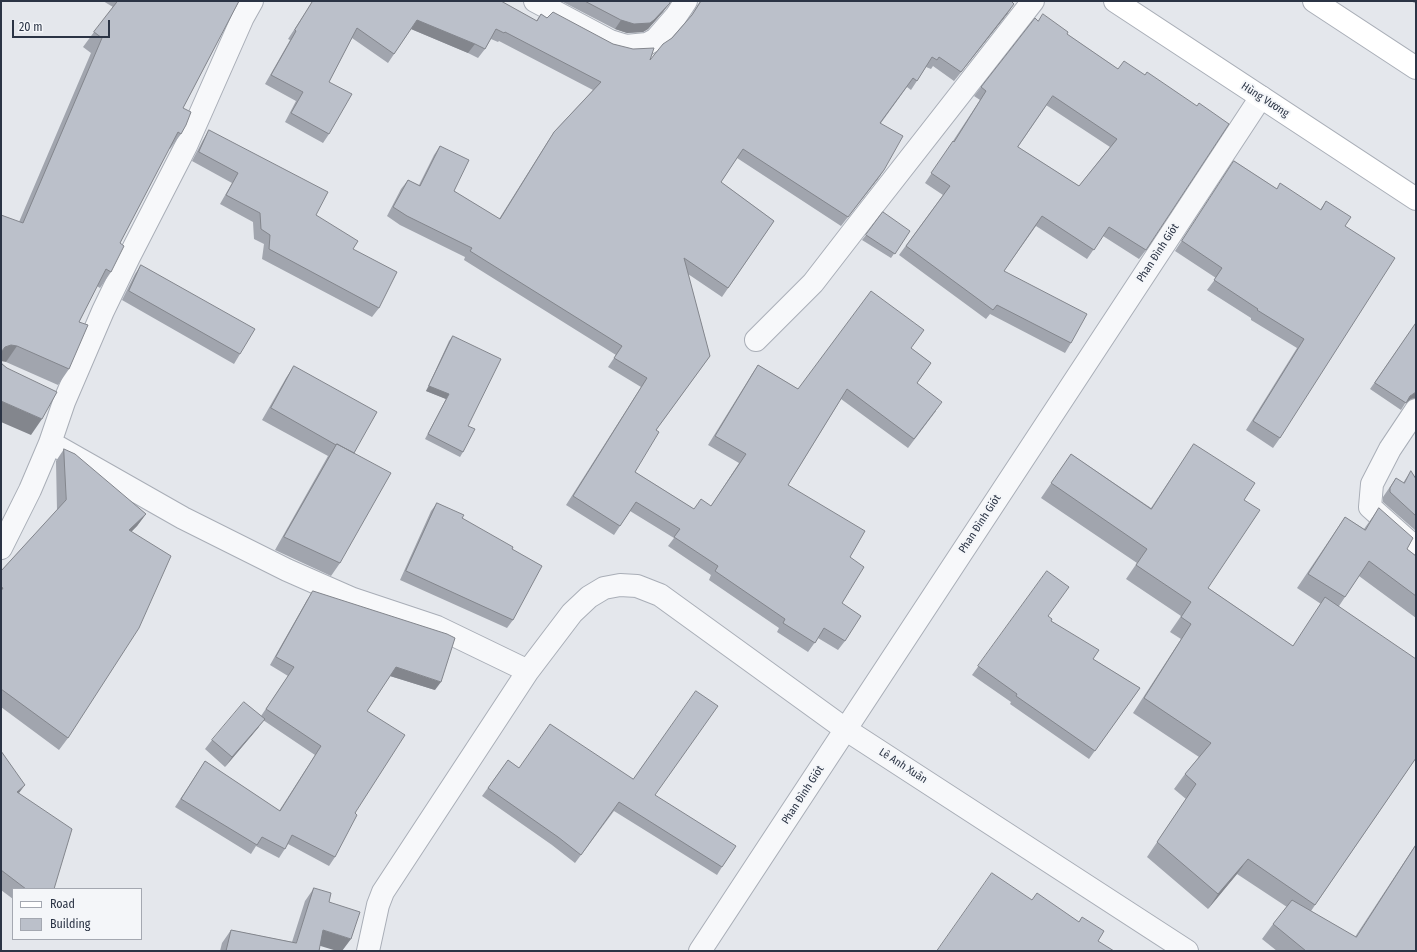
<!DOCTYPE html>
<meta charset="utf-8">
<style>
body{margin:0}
#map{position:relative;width:1417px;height:952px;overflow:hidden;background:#e4e7ec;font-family:"Fira Sans Condensed",sans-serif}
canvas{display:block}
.frame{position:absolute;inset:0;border:2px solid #2b3445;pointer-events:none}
.legend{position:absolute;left:12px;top:888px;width:130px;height:52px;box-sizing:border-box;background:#f4f6f9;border:1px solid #a4a8b1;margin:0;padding:5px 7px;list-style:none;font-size:12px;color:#2b3445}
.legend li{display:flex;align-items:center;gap:8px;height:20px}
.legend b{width:20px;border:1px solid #a4a8b1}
.scale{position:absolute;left:12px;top:20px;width:98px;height:18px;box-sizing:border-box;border:2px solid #2b3445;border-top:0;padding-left:5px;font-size:12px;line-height:14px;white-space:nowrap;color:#2b3445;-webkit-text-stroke:3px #f4f6f9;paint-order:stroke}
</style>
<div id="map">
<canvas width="1417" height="952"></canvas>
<div class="frame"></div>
<ul class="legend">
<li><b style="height:5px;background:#fff"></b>Road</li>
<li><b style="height:11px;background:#bbc0ca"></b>Building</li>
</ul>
<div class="scale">20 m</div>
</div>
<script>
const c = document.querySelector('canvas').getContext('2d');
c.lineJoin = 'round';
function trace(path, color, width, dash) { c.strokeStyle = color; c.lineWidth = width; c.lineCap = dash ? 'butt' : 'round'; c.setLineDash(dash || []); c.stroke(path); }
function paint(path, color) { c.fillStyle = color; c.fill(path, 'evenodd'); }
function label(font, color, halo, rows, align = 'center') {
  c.font = font + ' "Fira Sans Condensed",sans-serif'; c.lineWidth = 4; c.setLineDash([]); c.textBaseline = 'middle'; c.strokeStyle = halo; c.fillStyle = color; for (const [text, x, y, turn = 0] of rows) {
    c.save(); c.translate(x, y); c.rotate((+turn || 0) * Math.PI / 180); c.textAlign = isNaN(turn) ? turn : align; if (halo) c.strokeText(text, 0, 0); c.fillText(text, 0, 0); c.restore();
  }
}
const minor = new Path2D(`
 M 535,1 L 610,41 L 626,46 L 647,44 L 656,39 L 676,16 L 686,1
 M 756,340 L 813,283 L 854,230 L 1033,1
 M 1416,410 L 1390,449 L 1372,484 L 1370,507 L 1416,548
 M 58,447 L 183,518 L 287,570 L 353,599 L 437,627 L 528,671
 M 1,548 L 30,490 L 50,443 L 64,402 L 103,311 L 129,257 L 186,146 L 243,17 L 252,1
 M 368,951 L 378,905 L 383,892 L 528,671 L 572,613 L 589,597 L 604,588 L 620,585 L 637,586 L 660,595 L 845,729 L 1187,951
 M 700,951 L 1261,97`);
const secondary = new Path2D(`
 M 1115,1 L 1416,199
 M 1314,1 L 1416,68`);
const wall = new Path2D(`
 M 103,1 L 239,1 L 183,108 L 181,134 L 170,149 L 169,149 L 120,243 L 111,272 L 100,288 L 97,286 L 79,322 L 69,369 L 58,385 L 6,362 L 19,222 L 91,53 L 83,47 L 94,32 L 113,7 Z
 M 313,1 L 501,1 L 536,21 L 541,14 L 547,18 L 613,44 L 650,60 L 672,38 L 690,18 L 700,1 L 1008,13 L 954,81 L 933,66 L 931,69 L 926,67 L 911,90 L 907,87 L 881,123 L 884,170 L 841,226 L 737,158 L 721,182 L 774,221 L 722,297 L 688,274 L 710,356 L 656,430 L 635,472 L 694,509 L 711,506 L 739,463 L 708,445 L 752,374 L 758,365 L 798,389 L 911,348 L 931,363 L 917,383 L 936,411 L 908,448 L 841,399 L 788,485 L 850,557 L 842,603 L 845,641 L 838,650 L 818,638 L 808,652 L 777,632 L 779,628 L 709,580 L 711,575 L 668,546 L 674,538 L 630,511 L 614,535 L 566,505 L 641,387 L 608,367 L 616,355 L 464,260 L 465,257 L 400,225 L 387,216 L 401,189 L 408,180 L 419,185 L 434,155 L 440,146 L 454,191 L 499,219 L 548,141 L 554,132 L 593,90 L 499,41 L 498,42 L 491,39 L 485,49 L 478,58 L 468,53 L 411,29 L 388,63 L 352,38 L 329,82 L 329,134 L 323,143 L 285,122 L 296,101 L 265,84 L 290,40 L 288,39 Z
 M 564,1 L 670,1 L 663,12 L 648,29 L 643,32 L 627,33 L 615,29 L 563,2 Z
 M 1411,1 L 1416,1 L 1416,4 Z
 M 1038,21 L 1067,34 L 1118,69 L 1146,250 L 1139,259 L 1103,236 L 1087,259 L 1036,226 L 1004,271 L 1071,343 L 1065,353 L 990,314 L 986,319 L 899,255 L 943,195 L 925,183 L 953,141 L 980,100 L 974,96 L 981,87 ZM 1046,105 L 1110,147 L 1079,186 L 1018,147 Z
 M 209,130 L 316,215 L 353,249 L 379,308 L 372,317 L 262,259 L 264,244 L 254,239 L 253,222 L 220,204 L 232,183 L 192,161 L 203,140 Z
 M 1234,161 L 1277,189 L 1320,210 L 1326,201 L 1345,226 L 1280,438 L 1273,448 L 1246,430 L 1297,348 L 1251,320 L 1251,318 L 1207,290 L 1216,278 L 1175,251 Z
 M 910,231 L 891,258 L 862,240 L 866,235 Z
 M 141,265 L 240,354 L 234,364 L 122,300 L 135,274 Z
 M 1416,323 L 1411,399 L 1406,402 L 1401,410 L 1370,389 Z
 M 453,336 L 468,426 L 463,452 L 460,457 L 425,439 L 446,399 L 426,391 L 449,341 Z
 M 294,366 L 354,453 L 340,563 L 331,576 L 275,550 L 328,456 L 262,420 L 286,378 Z
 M 1194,444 L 1244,500 L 1208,588 L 1293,646 L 1321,604 L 1297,588 L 1345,517 L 1364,529 L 1379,508 L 1407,549 L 1416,556 L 1416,618 L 1359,576 L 1339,606 L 1416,758 L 1311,911 L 1355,937 L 1416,844 L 1416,951 L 1277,951 L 1262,939 L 1273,924 L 1287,907 L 1237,874 L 1208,909 L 1147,857 L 1186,799 L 1174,789 L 1185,774 L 1199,757 L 1133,713 L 1181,639 L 1170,632 L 1181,616 L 1126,579 L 1137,563 L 1041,498 L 1071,454 L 1151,508 Z
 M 64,449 L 146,514 L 137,526 L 132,531 L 68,738 L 59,750 L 1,707 L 1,571 L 57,510 L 56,461 Z
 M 1411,471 L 1416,479 L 1416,531 L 1383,502 L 1383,497 L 1396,478 L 1403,483 Z
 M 437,503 L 512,549 L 513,620 L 507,628 L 400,580 L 431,511 Z
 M 1047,571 L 1048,616 L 1051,621 L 1093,659 L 1140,688 L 1089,759 L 1010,704 L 1011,702 L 972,675 Z
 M 313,591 L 435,690 L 390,676 L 367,711 L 355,813 L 335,857 L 329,866 L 288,844 L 279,858 L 256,846 L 251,854 L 175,807 L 205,761 L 279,811 L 315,755 L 263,720 L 258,728 L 225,767 L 205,749 L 212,740 L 261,716 L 288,676 L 270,665 L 307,600 Z
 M 1,751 L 19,793 L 54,889 L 13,889 L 13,899 L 1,890 Z
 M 508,760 L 519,768 L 655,795 L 722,867 L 717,875 L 614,811 L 575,863 L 552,845 L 482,796 Z
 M 314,888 L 320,946 L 319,951 L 220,951 L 222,943 L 231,930 L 292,942 L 305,901 Z`);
const shadedWall = new Path2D(`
 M 670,3 L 663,12 L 648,29 L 643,32 L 627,33 L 615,29 L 621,20 Z
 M 1014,4 L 1008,13 L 954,81 L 961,72 Z
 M 417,20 L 475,44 L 468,53 L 411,29 Z
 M 884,170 L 878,179 L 841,226 L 848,217 Z
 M 11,345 L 17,346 L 6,362 L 1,361 L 1,352 L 5,347 Z
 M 429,386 L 449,394 L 446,399 L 426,391 Z
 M 1416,392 L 1416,398 L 1411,399 L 1406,403 L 1410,396 Z
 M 1,401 L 42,419 L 31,435 L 1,422 Z
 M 146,514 L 137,526 L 121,542 L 129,530 Z
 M 396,667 L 441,682 L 435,690 L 390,676 Z
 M 265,719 L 258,728 L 225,767 L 232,757 Z
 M 25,785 L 16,797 L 17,792 Z
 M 1248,859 L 1237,874 L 1208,909 L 1218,894 Z
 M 323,930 L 351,939 L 342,951 L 337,951 L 314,944 Z`);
const building = new Path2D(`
 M 118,1 L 239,1 L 183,108 L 191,112 L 186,125 L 181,134 L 178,132 L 120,243 L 124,246 L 111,272 L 106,269 L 79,322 L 88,325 L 69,369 L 17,346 L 11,345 L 5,347 L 1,352 L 1,215 L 23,223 L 102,38 L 94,32 Z
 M 313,1 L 501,1 L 537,21 L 541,14 L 547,18 L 553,12 L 613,44 L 633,49 L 654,48 L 650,60 L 663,44 L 672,38 L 692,15 L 701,1 L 1011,1 L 1014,4 L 961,72 L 939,57 L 937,60 L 932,57 L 917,81 L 913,78 L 880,123 L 903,136 L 884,170 L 848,217 L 743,149 L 721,182 L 774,221 L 728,288 L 684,258 L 710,356 L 656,430 L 659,432 L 635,472 L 694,509 L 701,499 L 711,506 L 746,454 L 715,436 L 758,365 L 798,389 L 871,291 L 924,330 L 911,348 L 931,363 L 917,383 L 942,402 L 914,439 L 847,389 L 788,485 L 865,531 L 850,557 L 864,567 L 842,603 L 861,616 L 845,641 L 824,628 L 815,643 L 783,623 L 785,619 L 715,571 L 718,566 L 674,537 L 680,529 L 636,502 L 620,526 L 573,496 L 647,378 L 614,358 L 622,346 L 470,251 L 472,248 L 407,216 L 393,207 L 408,180 L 420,186 L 440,146 L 469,160 L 454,191 L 500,219 L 554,132 L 601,82 L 505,32 L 504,33 L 496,29 L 485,49 L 475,44 L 417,20 L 394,54 L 357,28 L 329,82 L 352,94 L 329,134 L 291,113 L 303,92 L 271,75 L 296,31 L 295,30 Z
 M 585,1 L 670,1 L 670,3 L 654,20 L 650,23 L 634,24 L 621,20 Z
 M 1043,14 L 1068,32 L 1067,34 L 1118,69 L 1124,61 L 1145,75 L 1147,72 L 1197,106 L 1199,103 L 1229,124 L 1146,250 L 1109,227 L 1094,250 L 1042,216 L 1004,271 L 1087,314 L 1071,343 L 997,305 L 993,310 L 906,246 L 950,186 L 931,173 L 953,141 L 954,142 L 986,91 L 981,87 L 1035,18 L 1038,21 ZM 1053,96 L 1117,139 L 1079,186 L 1018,147 Z
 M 209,130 L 328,192 L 316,215 L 358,241 L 353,249 L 397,272 L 379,308 L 269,249 L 270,235 L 261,229 L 260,213 L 226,195 L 238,173 L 199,152 Z
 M 1234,161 L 1277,189 L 1280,183 L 1321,210 L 1326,201 L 1351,217 L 1345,226 L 1395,258 L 1280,438 L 1253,421 L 1304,339 L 1257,310 L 1258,309 L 1214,280 L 1222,268 L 1182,241 Z
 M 883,212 L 910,231 L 895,254 L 866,235 Z
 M 141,265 L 255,329 L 240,354 L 129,291 Z
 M 1416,323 L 1416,392 L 1410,396 L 1406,403 L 1375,383 Z
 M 453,336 L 501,359 L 468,426 L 475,429 L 463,452 L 428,434 L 449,394 L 429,386 Z
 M 1,362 L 2,364 L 7,368 L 57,392 L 42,419 L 1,401 Z
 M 294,366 L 377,412 L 354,453 L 337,444 L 336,445 L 271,408 Z
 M 337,444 L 391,473 L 340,563 L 284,537 Z
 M 1194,444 L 1255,483 L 1244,500 L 1260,510 L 1208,588 L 1293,646 L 1325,597 L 1416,659 L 1416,758 L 1315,905 L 1248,859 L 1218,894 L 1157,842 L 1196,784 L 1185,774 L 1211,743 L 1144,698 L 1191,624 L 1181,617 L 1191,602 L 1136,565 L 1147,549 L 1051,483 L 1071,454 L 1151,509 Z
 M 64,449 L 75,454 L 146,514 L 129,530 L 171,556 L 139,628 L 68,738 L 1,689 L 1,591 L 3,588 L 1,587 L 1,571 L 66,500 Z
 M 1411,471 L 1416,479 L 1416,516 L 1390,492 L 1390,488 L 1396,478 L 1404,483 Z
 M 437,503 L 464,515 L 462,518 L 513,547 L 512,549 L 542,566 L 513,620 L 406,571 Z
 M 1379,508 L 1413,538 L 1407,549 L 1416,556 L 1416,596 L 1369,561 L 1345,597 L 1308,574 L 1345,517 L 1365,530 Z
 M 1047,571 L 1069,587 L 1048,616 L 1052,619 L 1051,621 L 1099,650 L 1093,659 L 1140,688 L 1095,751 L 1016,696 L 1017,694 L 978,666 Z
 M 313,591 L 447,634 L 455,638 L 441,682 L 396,667 L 367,711 L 405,735 L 355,813 L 357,815 L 335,857 L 292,835 L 285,849 L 262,837 L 257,845 L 181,799 L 205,761 L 280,811 L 321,746 L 266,709 L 294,667 L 276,657 Z
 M 696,691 L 718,706 L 655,795 L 736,846 L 722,867 L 619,802 L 581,855 L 558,837 L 488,788 L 508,760 L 519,768 L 550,724 L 633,779 Z
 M 244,702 L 265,719 L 232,757 L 212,740 Z
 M 1,751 L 25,785 L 17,792 L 72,829 L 54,889 L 26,889 L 1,870 Z
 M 1416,845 L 1416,951 L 1306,951 L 1273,924 L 1292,900 L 1356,937 Z
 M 992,873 L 1032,900 L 1037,893 L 1079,922 L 1082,917 L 1104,931 L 1098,941 L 1114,951 L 937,951 Z
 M 314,888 L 331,893 L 329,902 L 360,912 L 351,939 L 323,930 L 319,951 L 226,951 L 231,930 L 296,943 Z`);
const streetNames = [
 ["Hùng Vương",1265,100,33],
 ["Phan Đình Giót",1158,253,-57],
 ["Phan Đình Giót",980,524,-57],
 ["Lê Anh Xuân",903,766,33],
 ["Phan Đình Giót",803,795,-57]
];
trace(minor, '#a9aeb7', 24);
trace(secondary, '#a9aeb7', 24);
trace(minor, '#f7f8fa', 22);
trace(secondary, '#fff', 22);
paint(wall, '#a1a5ae');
paint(shadedWall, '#83868d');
paint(building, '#bbc0ca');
trace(building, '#83868d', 1);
label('11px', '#2b3445', '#f4f6f9', streetNames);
</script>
